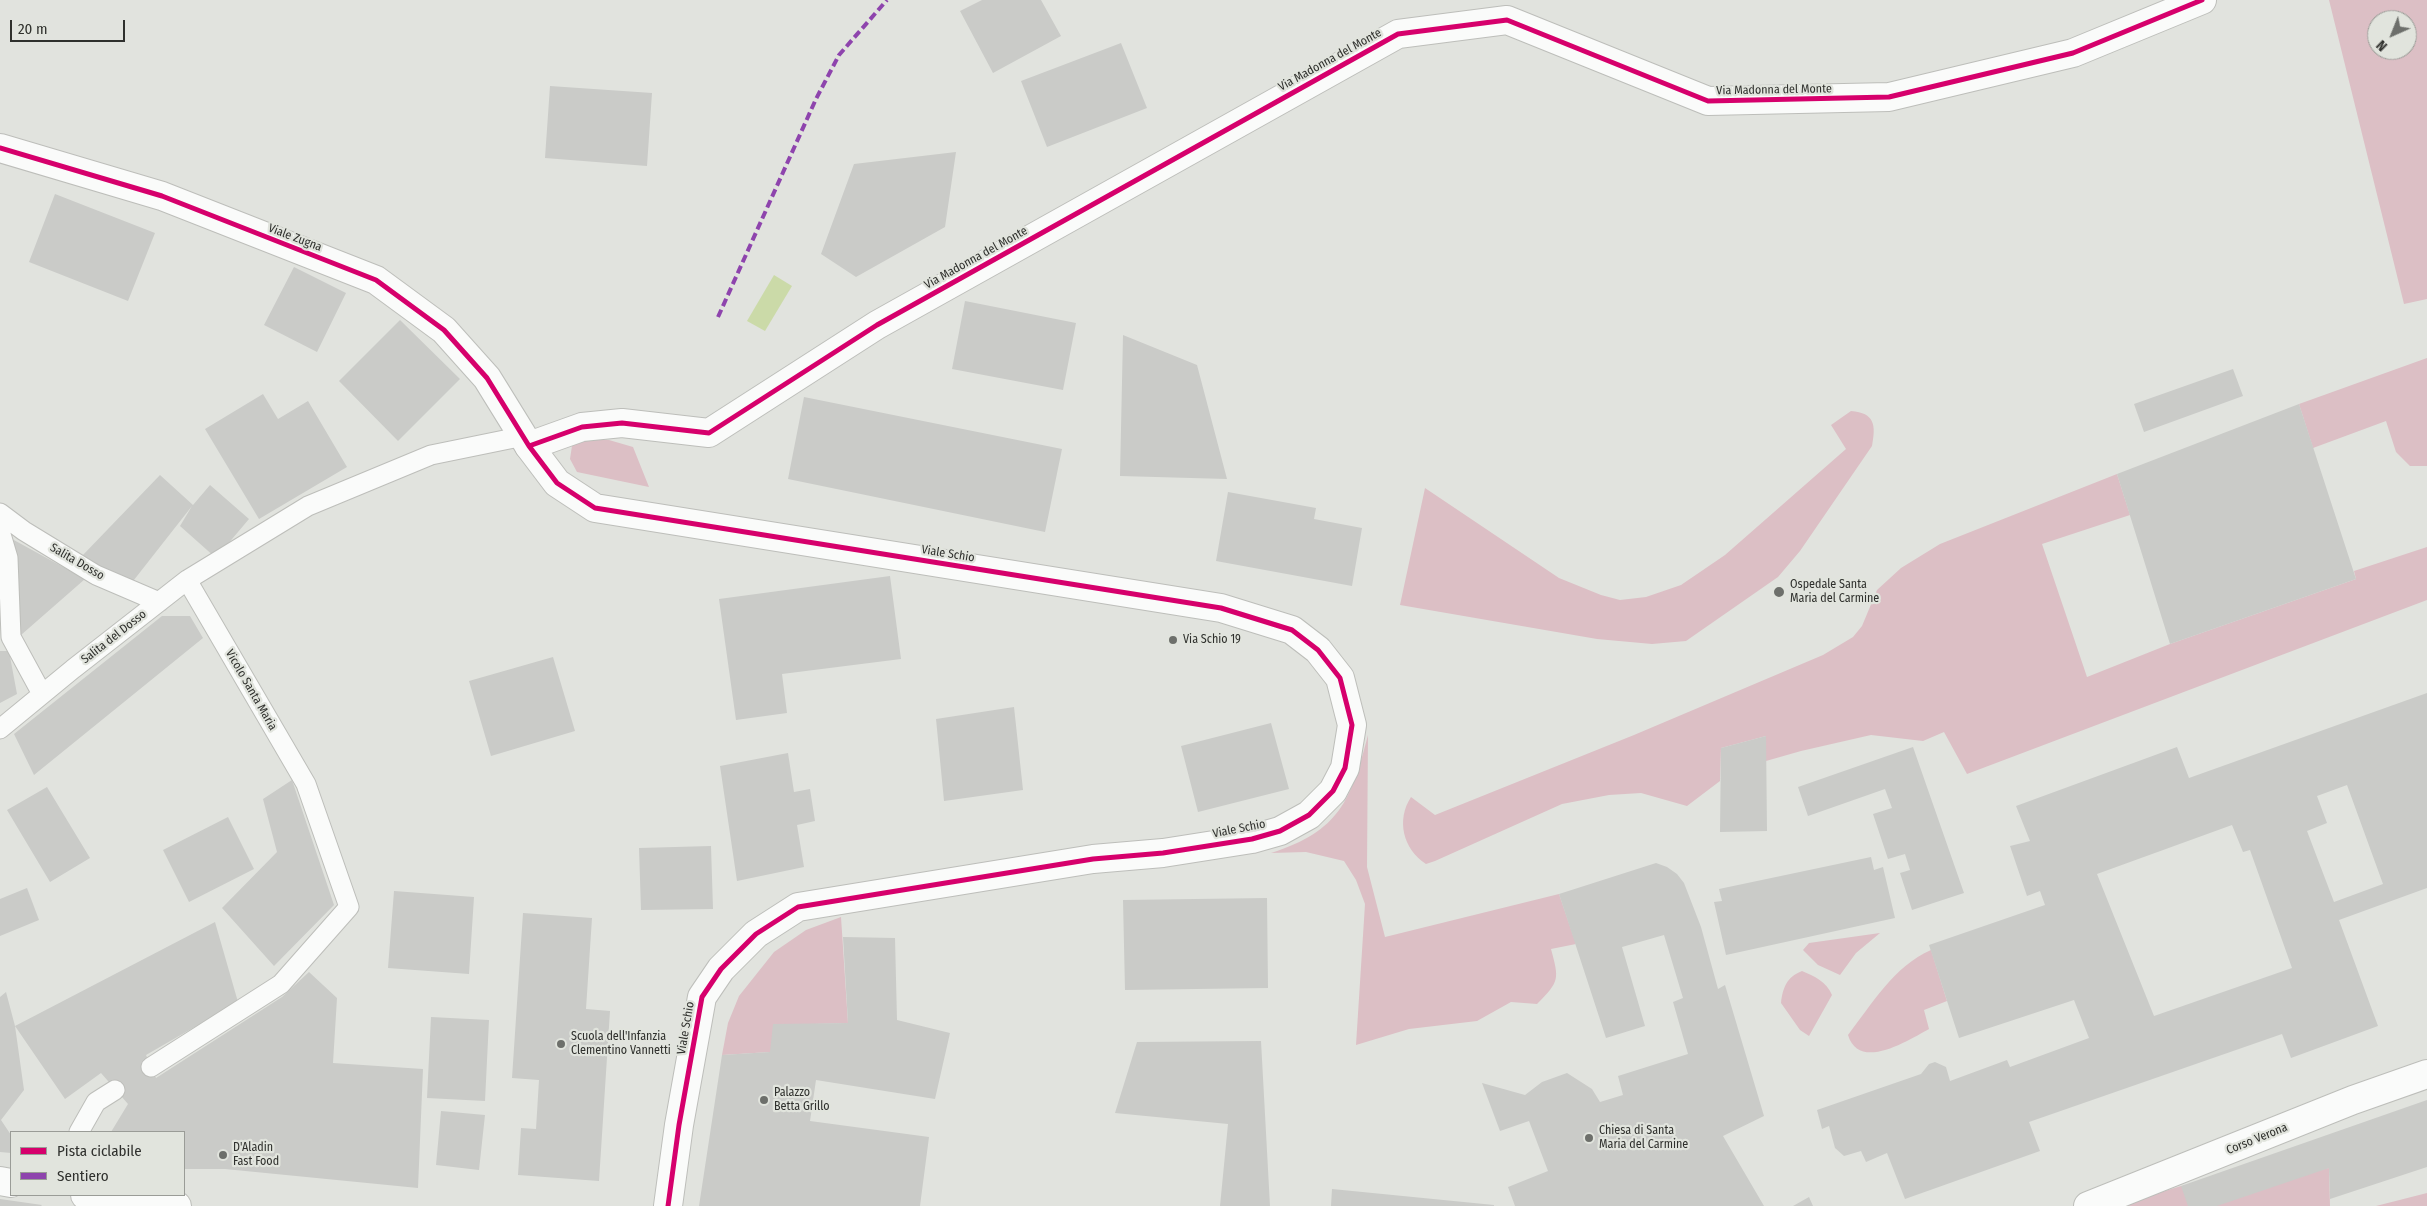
<!DOCTYPE html>
<style>
body{margin:0}
#map{position:relative;width:2427px;height:1206px;overflow:hidden;background:#e1e3de;font-family:"Fira Sans Condensed",sans-serif}
canvas{display:block}
.legend{position:absolute;left:10px;top:1131px;width:175px;height:65px;box-sizing:border-box;background:#e1e4dd;border:1px solid #9a9c97;margin:0;padding:6px 9px;list-style:none;font-size:15px;color:#2f302d}
.legend li{display:flex;align-items:center;gap:10px;height:25px}
.legend b{width:25px;border:1px solid #9a9c97}
.north{position:absolute;left:2367px;top:10px;width:50px;height:50px;box-sizing:border-box;background:#e1e4dd;border:1px solid #9a9c97;border-radius:50%;rotate:224deg;font-size:14px;font-weight:700;line-height:20px;text-align:center;color:#2f302d}
.north::after{content:'';display:block;margin:auto;width:18px;height:22px;background:#6d6f6b;clip-path:polygon(50% 0,100% 100%,50% 72%,0 100%)}
.scale{position:absolute;left:10px;top:20px;width:115px;height:22px;box-sizing:border-box;border:2px solid #2f302d;border-top:0;padding-left:6px;font-size:15px;line-height:18px;white-space:nowrap;color:#2f302d;-webkit-text-stroke:4px #e1e4dd;paint-order:stroke}
</style>
<div id="map">
<canvas width="2427" height="1206"></canvas>
<ul class="legend">
<li><b style="height:6px;background:#d6006c"></b>Pista ciclabile</li>
<li><b style="height:6px;background:#8e44ad"></b>Sentiero</li>
</ul>
<div class="north">N</div>
<div class="scale">20 m</div>
</div>
<script>
const c = document.querySelector('canvas').getContext('2d');
c.lineJoin = 'round';
function paint(path, color) { c.fillStyle = color; c.fill(path, 'evenodd'); }
function trace(path, color, width, dash) { c.strokeStyle = color; c.lineWidth = width; c.lineCap = dash ? 'butt' : 'round'; c.setLineDash(dash || []); c.stroke(path); }
function label(font, color, halo, rows, align = 'center') {
  c.font = font + ' "Fira Sans Condensed",sans-serif'; c.lineWidth = 4.5; c.setLineDash([]); c.textBaseline = 'middle'; c.strokeStyle = halo; c.fillStyle = color; for (const [text, x, y, turn = 0] of rows) {
    c.save(); c.translate(x, y); c.rotate((+turn || 0) * Math.PI / 180); c.textAlign = isNaN(turn) ? turn : align; if (halo) c.strokeText(text, 0, 0); c.fillText(text, 0, 0); c.restore();
  }
}
const green = new Path2D(`
 M 2329,0 L 2427,0 L 2427,299 L 2404,304 ZM 2377,20 L 2407,20 L 2407,50 L 2377,50 Z
 M 2427,358 L 2427,466 L 2410,466 L 2396,452 L 2386,421 L 2313,448 L 2299,404 Z
 M 1851,411 C 1875,413 1876,425 1872,446 L 1800,551 L 1778,577 L 1686,641 L 1652,644 L 1597,639 L 1400,605 L 1425,488 L 1559,578 L 1601,595 L 1620,600 L 1646,597 L 1681,585 L 1725,555 L 1846,449 L 1831,425 Z
 M 584,439 L 609,440 L 633,447 L 649,487 L 577,472 L 570,459 L 572,446 Z
 M 2117,474 L 2130,515 L 2042,544 L 2087,677 L 2170,644 L 2356,579 L 2354,571 L 2427,547 L 2427,600 L 1967,774 L 1944,732 L 1923,741 L 1871,735 L 1801,751 L 1766,761 L 1766,736 L 1721,748 L 1720,781 L 1687,806 L 1641,793 L 1609,795 L 1562,804 L 1435,861 L 1426,864 C 1403,849 1396,820 1411,797 L 1435,815 L 1634,735 L 1823,655 L 1853,637 L 1862,626 L 1877,590 L 1901,568 L 1940,544 Z
 M 1368,735 L 1367,867 L 1385,937 L 1559,894 L 1576,944 L 1551,949 C 1559,979 1560,981 1537,1004 L 1511,1002 L 1477,1021 L 1409,1029 L 1356,1045 L 1365,904 L 1356,880 L 1344,861 L 1306,852 L 1271,853 C 1340,831 1351,800 1368,735 Z
 M 841,917 L 848,1023 L 815,1024 L 770,1052 L 722,1055 L 728,1023 L 739,996 L 774,952 L 806,930 Z
 M 1880,933 L 1856,953 L 1840,975 L 1818,965 L 1803,950 L 1809,943 Z
 M 1931,950 L 1947,1001 L 1924,1010 L 1929,1029 C 1909,1040 1859,1072 1848,1035 C 1872,1004 1894,966 1931,950 Z
 M 1802,971 C 1814,976 1827,982 1832,995 L 1809,1036 L 1800,1030 L 1781,1003 C 1783,987 1787,977 1802,971 Z
 M 2329,1168 L 2330,1206 L 2129,1206 L 2129,1202 L 2181,1186 Z
 M 2427,1193 L 2427,1206 L 2376,1206 Z`);
const water = new Path2D(`
 M 774,275 L 792,286 L 765,331 L 747,321 Z`);
const building = new Path2D(`
 M 982,0 L 1041,0 L 1061,36 L 993,73 L 960,11 Z
 M 1121,43 L 1147,108 L 1047,147 L 1021,81 Z
 M 550,86 L 652,93 L 647,166 L 545,158 Z
 M 956,152 L 945,227 L 856,277 L 821,254 L 854,164 Z
 M 55,194 L 155,233 L 128,301 L 29,262 Z
 M 294,267 L 346,293 L 317,352 L 264,325 Z
 M 965,301 L 1076,323 L 1063,390 L 952,369 Z
 M 400,320 L 460,379 L 398,441 L 339,381 Z
 M 1123,335 L 1197,365 L 1227,479 L 1120,476 Z
 M 2233,369 L 2243,396 L 2144,432 L 2134,404 Z
 M 263,394 L 278,419 L 308,401 L 347,467 L 259,519 L 205,429 Z
 M 804,397 L 1062,449 L 1045,532 L 788,479 Z
 M 2299,404 L 2356,579 L 2170,644 L 2117,474 Z
 M 160,475 L 193,505 L 210,485 L 249,519 L 216,558 L 180,526 L 192,506 L 130,585 L 82,556 Z
 M 1228,492 L 1316,508 L 1314,519 L 1362,528 L 1352,586 L 1216,561 Z
 M 12,539 L 85,579 L 21,635 Z
 M 890,576 L 901,659 L 782,674 L 787,713 L 736,720 L 719,599 Z
 M 162,616 L 190,616 L 203,638 L 34,775 L 14,734 Z
 M 0,651 L 9,651 L 17,694 L 0,703 Z
 M 553,657 L 575,731 L 491,756 L 469,681 Z
 M 2427,693 L 2427,888 L 2339,920 L 2378,1026 L 2291,1058 L 2282,1034 L 2029,1122 L 2040,1151 L 1905,1199 L 1887,1153 L 1866,1162 L 1861,1151 L 1844,1156 L 1835,1148 L 1829,1126 L 1822,1129 L 1817,1110 L 1921,1074 L 1929,1064 L 1935,1062 L 1946,1067 L 1950,1081 L 2007,1060 L 2010,1067 L 2089,1038 L 2074,1000 L 1959,1038 L 1929,945 L 2045,905 L 2040,891 L 2027,896 L 2010,846 L 2030,841 L 2016,806 L 2177,747 L 2189,778 ZM 2347,785 L 2383,884 L 2334,902 L 2307,831 L 2327,823 L 2317,796 ZM 2232,825 L 2243,852 L 2250,850 L 2292,968 L 2154,1016 L 2097,874 Z
 M 1014,707 L 1023,790 L 944,801 L 936,719 Z
 M 1271,723 L 1289,789 L 1198,812 L 1181,746 Z
 M 1766,736 L 1767,831 L 1720,832 L 1721,748 Z
 M 1913,747 L 1964,893 L 1912,910 L 1900,873 L 1910,870 L 1905,854 L 1888,859 L 1873,814 L 1892,808 L 1885,789 L 1808,816 L 1798,787 Z
 M 788,753 L 794,792 L 810,789 L 815,821 L 797,825 L 804,867 L 737,881 L 720,766 Z
 M 292,780 L 334,905 L 274,966 L 222,908 L 277,852 L 263,799 Z
 M 47,787 L 90,858 L 50,882 L 7,810 Z
 M 228,817 L 254,869 L 189,902 L 163,850 Z
 M 711,846 L 713,909 L 641,910 L 639,848 Z
 M 1871,857 L 1874,870 L 1883,867 L 1895,918 L 1726,955 L 1714,902 L 1722,901 L 1719,889 Z
 M 1656,863 L 1667,867 L 1677,874 L 1684,883 L 1701,927 L 1718,989 L 1725,985 L 1764,1116 L 1723,1136 L 1764,1206 L 1515,1206 L 1508,1187 L 1548,1171 L 1529,1121 L 1500,1131 L 1482,1083 L 1525,1095 L 1542,1082 L 1567,1073 L 1592,1089 L 1600,1102 L 1623,1095 L 1618,1076 L 1688,1054 L 1673,1002 L 1683,998 L 1664,935 L 1622,947 L 1645,1026 L 1606,1038 L 1559,894 Z
 M 27,888 L 39,920 L 0,936 L 0,899 Z
 M 394,891 L 474,897 L 469,974 L 388,968 Z
 M 1267,898 L 1268,988 L 1125,990 L 1123,900 Z
 M 523,913 L 592,918 L 586,1009 L 610,1011 L 599,1181 L 518,1175 L 521,1128 L 536,1129 L 539,1080 L 512,1078 Z
 M 215,922 L 238,1002 L 146,1055 L 156,1078 L 282,997 L 309,972 L 337,998 L 333,1063 L 423,1069 L 418,1188 L 225,1169 L 184,1169 L 184,1132 L 111,1132 L 128,1104 L 101,1073 L 65,1099 L 15,1026 Z
 M 843,937 L 895,938 L 897,1020 L 950,1033 L 935,1099 L 816,1080 L 810,1121 L 929,1137 L 920,1206 L 699,1206 L 722,1055 L 770,1052 L 773,1024 L 848,1023 Z
 M 6,992 L 15,1026 L 24,1090 L 1,1120 L 11,1135 L 11,1153 L 0,1152 L 0,997 Z
 M 431,1017 L 489,1020 L 485,1101 L 427,1098 Z
 M 1261,1041 L 1270,1206 L 1220,1206 L 1228,1124 L 1115,1113 L 1137,1042 Z
 M 2427,1100 L 2427,1167 L 2330,1199 L 2329,1168 L 2217,1206 L 2188,1206 L 2181,1186 Z
 M 441,1111 L 485,1115 L 479,1170 L 436,1165 Z
 M 1332,1189 L 1494,1205 L 1494,1206 L 1331,1206 Z
 M 1809,1197 L 1813,1206 L 1793,1206 Z
 M 0,1199 L 42,1205 L 41,1206 L 0,1206 Z`);
const lane = new Path2D(`
 M 0,513 L 24,531 L 96,575 L 159,602
 M 0,531 L 8,558 L 11,637 L 42,694
 M 0,729 L 73,669 L 187,580 L 308,506 L 431,455 L 524,436
 M 151,1067 L 281,984 L 349,907 L 306,784 L 187,580
 M 79,1132 L 96,1102 L 115,1090`);
const street = new Path2D(`
 M 529,446 L 582,427 L 622,423 L 709,433 L 877,325 L 1398,34 L 1507,20 L 1708,101 L 1889,97 L 2073,53 L 2202,0
 M 2088,1206 L 2353,1100 L 2427,1074`);
const secondary = new Path2D(`
 M 0,148 L 162,196 L 376,280 L 444,330 L 487,378 L 529,446 L 557,483 L 595,508 L 1221,608 L 1292,630 L 1318,650 L 1340,678 L 1352,725 L 1345,768 L 1333,791 L 1309,815 L 1280,831 L 1252,839 L 1163,853 L 1093,859 L 798,907 L 756,934 L 721,969 L 702,997 L 679,1125 L 668,1206
 M 0,1181 L 11,1183
 M 85,1195 L 177,1206`);
const quiet = new Path2D(`
 M 718,317 L 816,99 L 839,55 L 887,0`);
const cycleway = new Path2D(`
 M 0,148 L 162,196 L 376,280 L 444,330 L 487,378 L 529,446 L 557,483 L 595,508 L 1221,608 L 1292,630 L 1318,650 L 1340,678 L 1352,725 L 1345,768 L 1333,791 L 1309,815 L 1280,831 L 1252,839 L 1163,853 L 1093,859 L 798,907 L 756,934 L 721,969 L 702,997 L 679,1125 L 668,1206
 M 529,446 L 582,427 L 622,423 L 709,433 L 877,325 L 1398,34 L 1507,20 L 1708,101 L 1889,97 L 2073,53 L 2202,0`);
const markers = [
 [1779,592,6,"#6d6f6b"],
 [1173,640,5,"#6d6f6b"],
 [561,1044,5,"#6d6f6b"],
 [764,1100,5,"#6d6f6b"],
 [1589,1138,5,"#6d6f6b"],
 [223,1155,5,"#6d6f6b"]
];
const streetNames = [
 ["Via Madonna del Monte",1330,60,-29],
 ["Via Madonna del Monte",1774,90,-1],
 ["Viale Zugna",295,238,21],
 ["Via Madonna del Monte",976,258,-29],
 ["Viale Schio",948,554,9],
 ["Salita Dosso",77,562,30],
 ["Salita del Dosso",114,637,-38],
 ["Vicolo Santa Maria",251,690,60],
 ["Viale Schio",1239,829,-11],
 ["Viale Schio",686,1028,-80],
 ["Corso Verona",2257,1139,-22]
];
const poiNames = [
 ["Ospedale Santa",1790,585],
 ["Maria del Carmine",1790,599],
 ["Via Schio 19",1183,640],
 ["Scuola dell'Infanzia",571,1037],
 ["Clementino Vannetti",571,1051],
 ["Palazzo",774,1093],
 ["Betta Grillo",774,1107],
 ["Chiesa di Santa",1599,1131],
 ["Maria del Carmine",1599,1145],
 ["D'Aladin",233,1148],
 ["Fast Food",233,1162]
];
paint(green, '#dcbfc5');
paint(water, '#cbdaa8');
paint(building, '#cacbc8');
trace(lane, '#bdbeba', 21);
trace(street, '#bdbeba', 30);
trace(secondary, '#bdbeba', 30);
trace(lane, '#fafbfa', 19);
trace(street, '#fafbfa', 28);
trace(secondary, '#fafbfa', 28);
trace(quiet, '#8e44ad', 4, [8, 4]);
trace(cycleway, '#d6006c', 5);
for (const [x, y, r, color] of markers) { const dot = new Path2D(); dot.arc(x, y, r, 0, 2 * Math.PI); c.fillStyle = color; c.fill(dot); trace(dot, '#e1e4dd', 2); }
label('12px', '#2f302d', '#e1e4dd', streetNames);
label('12px', '#2f302d', '#e1e4dd', poiNames, 'left');
</script>
